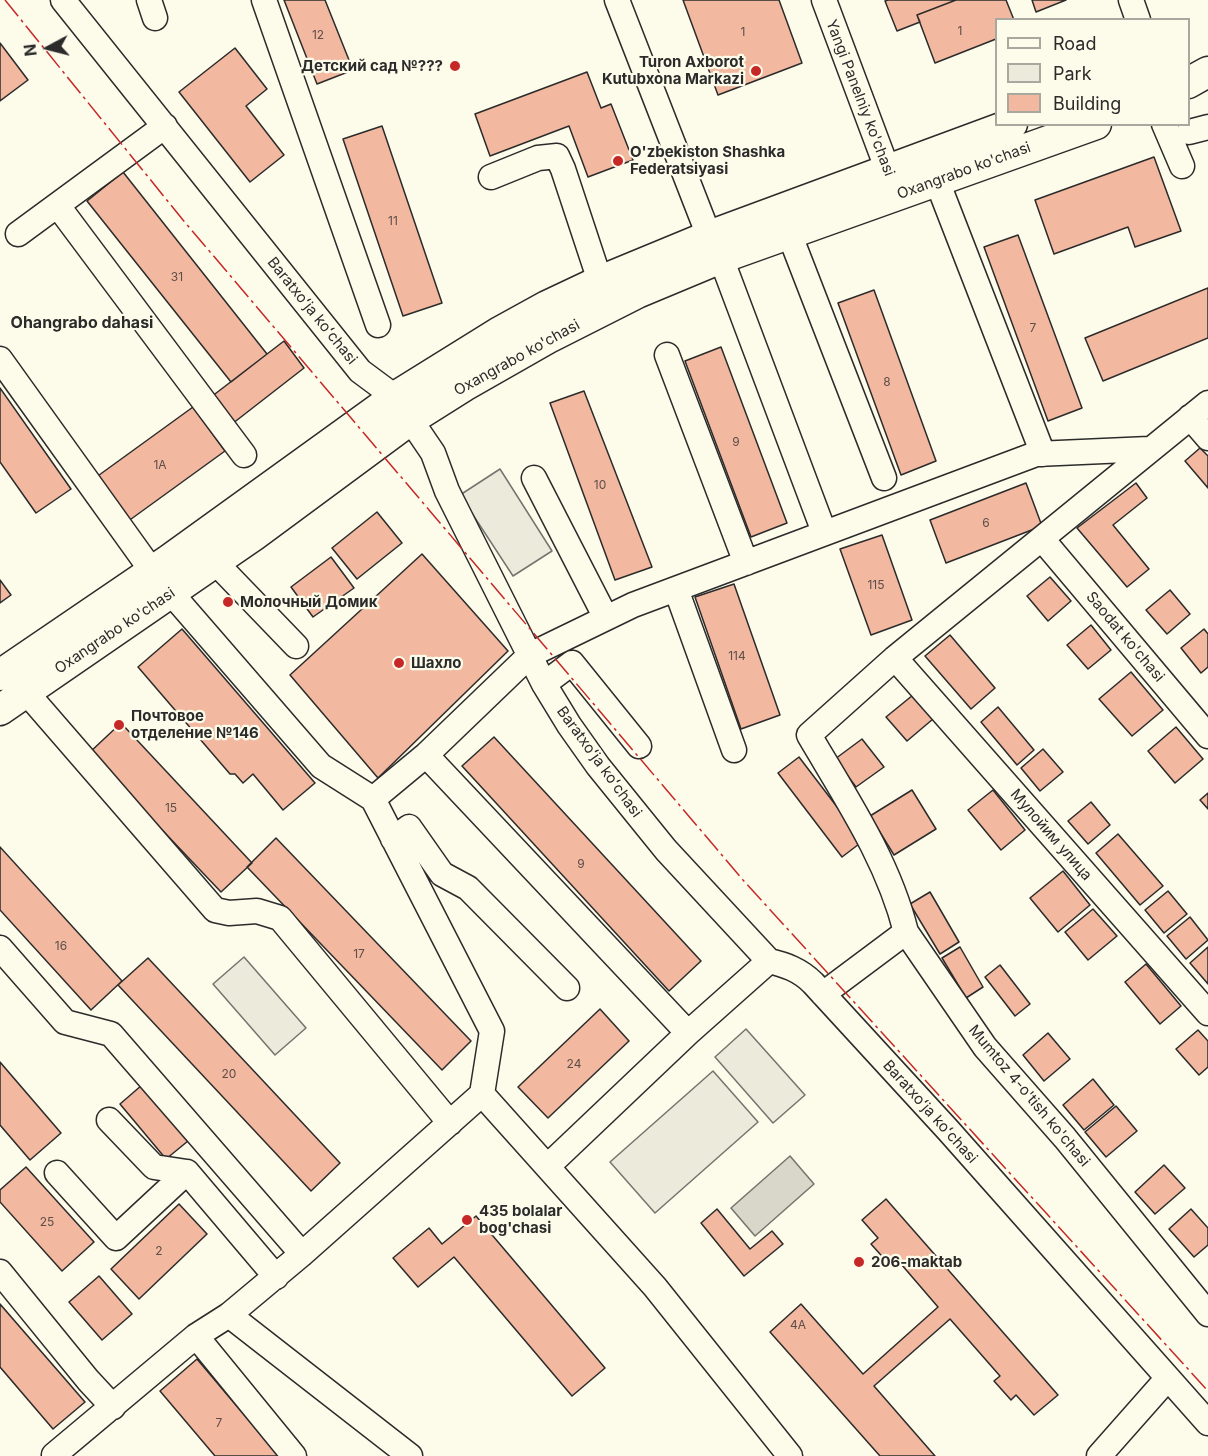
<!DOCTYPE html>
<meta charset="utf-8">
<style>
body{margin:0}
#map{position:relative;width:1208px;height:1456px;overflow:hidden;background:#fdfbea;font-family:Inter,sans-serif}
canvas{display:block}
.legend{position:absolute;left:995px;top:18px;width:195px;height:108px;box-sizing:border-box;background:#fdfbea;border:2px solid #a9a89e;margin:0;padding:8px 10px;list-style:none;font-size:18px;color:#2b2b2b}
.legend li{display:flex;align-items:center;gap:12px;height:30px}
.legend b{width:30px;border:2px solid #a9a89e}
.north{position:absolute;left:18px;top:18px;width:60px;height:60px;-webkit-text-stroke:4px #fdfbea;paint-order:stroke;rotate:263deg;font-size:16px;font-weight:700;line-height:24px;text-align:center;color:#2b2b2b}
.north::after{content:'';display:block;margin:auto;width:21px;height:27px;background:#2b2b2b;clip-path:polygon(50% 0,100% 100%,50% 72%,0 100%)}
</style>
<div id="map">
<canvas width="1208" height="1456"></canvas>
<ul class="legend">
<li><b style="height:8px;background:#fdfbea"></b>Road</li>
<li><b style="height:16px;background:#ecebdb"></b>Park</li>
<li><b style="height:16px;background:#f2b8a0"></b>Building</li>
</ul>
<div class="north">N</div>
</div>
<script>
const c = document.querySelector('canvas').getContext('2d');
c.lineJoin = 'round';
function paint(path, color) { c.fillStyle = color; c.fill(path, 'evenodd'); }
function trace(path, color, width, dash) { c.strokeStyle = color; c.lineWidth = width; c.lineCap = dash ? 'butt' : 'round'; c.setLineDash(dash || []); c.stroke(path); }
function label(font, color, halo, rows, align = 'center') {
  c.font = font + ' Inter,sans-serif'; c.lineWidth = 4.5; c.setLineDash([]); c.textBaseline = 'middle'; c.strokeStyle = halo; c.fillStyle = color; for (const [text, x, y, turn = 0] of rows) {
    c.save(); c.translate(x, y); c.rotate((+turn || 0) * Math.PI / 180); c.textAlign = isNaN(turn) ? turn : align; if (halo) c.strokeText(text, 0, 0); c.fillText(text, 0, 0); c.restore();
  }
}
const green = new Path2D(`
 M 244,957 L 306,1028 L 275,1055 L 213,984 Z
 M 746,1029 L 805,1095 L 773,1123 L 715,1057 Z
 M 713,1071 L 758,1122 L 655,1213 L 610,1162 Z`);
const parking = new Path2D(`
 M 500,469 L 552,551 L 513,576 L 460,495 Z`);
const water = new Path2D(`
 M 790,1156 L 814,1184 L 755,1236 L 731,1208 Z`);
const building = new Path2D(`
 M 284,0 L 325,0 L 353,70 L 317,84 Z
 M 683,0 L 779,0 L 802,63 L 718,95 Z
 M 888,0 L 956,0 L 917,15 L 920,22 L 897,31 L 885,1 Z
 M 956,0 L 1006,0 L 1014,20 L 996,20 L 996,39 L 935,63 L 917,15 Z
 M 1032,0 L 1066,0 L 1036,12 Z
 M 0,43 L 28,80 L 0,101 Z
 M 235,48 L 267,89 L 246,106 L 284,155 L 250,182 L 179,92 Z
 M 587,72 L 601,108 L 611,104 L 633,160 L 588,177 L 569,126 L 490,156 L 475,114 Z
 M 382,126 L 442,303 L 403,316 L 343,139 Z
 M 1154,157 L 1181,231 L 1135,247 L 1128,227 L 1054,254 L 1035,200 Z
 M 123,172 L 267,354 L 231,382 L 87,201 Z
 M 1018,235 L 1082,408 L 1048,421 L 984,247 Z
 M 1208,288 L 1208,338 L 1103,381 L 1085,338 Z
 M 874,290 L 936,461 L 901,475 L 838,303 Z
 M 284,341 L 304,368 L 232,424 L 211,397 Z
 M 721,347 L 787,523 L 751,537 L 685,361 Z
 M 0,388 L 71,489 L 36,513 L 0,462 Z
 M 584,391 L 652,567 L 615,580 L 550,403 Z
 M 193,407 L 225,451 L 127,522 L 95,478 Z
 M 1200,448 L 1208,456 L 1208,488 L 1185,461 Z
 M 1026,483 L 1042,526 L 946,563 L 930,520 Z
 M 1136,483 L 1147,498 L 1113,525 L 1149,569 L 1127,587 L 1077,528 Z
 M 377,512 L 402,543 L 357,579 L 332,548 Z
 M 882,535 L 912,620 L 871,635 L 840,549 Z
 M 422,554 L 508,651 L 378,778 L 290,675 Z
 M 331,557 L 354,588 L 313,617 L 291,587 Z
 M 1050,577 L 1071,601 L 1048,621 L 1027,596 Z
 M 0,580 L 11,595 L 0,603 Z
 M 734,584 L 780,715 L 741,729 L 695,597 Z
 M 1170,590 L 1190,614 L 1167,634 L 1146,610 Z
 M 1091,625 L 1111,650 L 1088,669 L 1067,645 Z
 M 182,629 L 315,783 L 283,810 L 253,774 L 243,783 L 235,774 L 230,774 L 138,667 Z
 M 1204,629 L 1208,634 L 1208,667 L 1201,673 L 1181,648 Z
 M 950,635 L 995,688 L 971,709 L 925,656 Z
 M 1131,672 L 1163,710 L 1132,736 L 1099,699 Z
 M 913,695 L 933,719 L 907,741 L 886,717 Z
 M 998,707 L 1034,750 L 1017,765 L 981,722 Z
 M 121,723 L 252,863 L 221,892 L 89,753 Z
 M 1176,727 L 1203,759 L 1175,783 L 1148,751 Z
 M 494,737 L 701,961 L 669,991 L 462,766 Z
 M 862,739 L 884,767 L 856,787 L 835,759 Z
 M 1043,749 L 1063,772 L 1040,791 L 1021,768 Z
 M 799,757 L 863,841 L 842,857 L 778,773 Z
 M 912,790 L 936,829 L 894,855 L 870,816 Z
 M 993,790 L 1025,830 L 1001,850 L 968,810 Z
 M 1208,793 L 1208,809 L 1200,800 Z
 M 1091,802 L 1110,825 L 1088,844 L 1068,821 Z
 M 1118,834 L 1163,886 L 1140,905 L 1096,853 Z
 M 276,838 L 471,1041 L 442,1070 L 247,867 Z
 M 0,847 L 122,981 L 91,1010 L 0,910 Z
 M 1063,871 L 1090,905 L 1058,932 L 1030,898 Z
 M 1168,891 L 1187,914 L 1164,933 L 1145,910 Z
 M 930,892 L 959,942 L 940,954 L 910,904 Z
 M 1093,909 L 1117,936 L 1088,960 L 1065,932 Z
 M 1190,917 L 1208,940 L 1186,959 L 1167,936 Z
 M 960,947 L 983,987 L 966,998 L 942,958 Z
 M 1208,947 L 1208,984 L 1190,963 Z
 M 148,958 L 340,1163 L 311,1191 L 118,985 Z
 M 1146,964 L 1181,1006 L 1160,1024 L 1125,982 Z
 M 1000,965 L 1030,1004 L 1015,1016 L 985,977 Z
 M 600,1009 L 629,1041 L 548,1118 L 518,1087 Z
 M 1198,1030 L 1208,1041 L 1208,1067 L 1199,1075 L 1176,1049 Z
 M 1048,1033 L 1070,1059 L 1044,1081 L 1023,1055 Z
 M 0,1062 L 61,1133 L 30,1160 L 0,1125 Z
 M 1093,1079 L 1114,1105 L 1084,1130 L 1063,1105 Z
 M 142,1085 L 188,1141 L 166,1159 L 120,1104 Z
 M 1116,1106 L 1137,1131 L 1106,1157 L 1085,1132 Z
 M 1164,1165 L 1185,1188 L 1155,1214 L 1135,1192 Z
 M 26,1167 L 94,1242 L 62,1271 L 0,1202 L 0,1190 Z
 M 886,1199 L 1058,1395 L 1034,1415 L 1016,1395 L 1011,1400 L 994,1381 L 1000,1376 L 950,1319 L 874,1386 L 935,1456 L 880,1456 L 770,1332 L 801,1304 L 863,1374 L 938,1307 L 895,1257 L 888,1263 L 871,1244 L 878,1238 L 862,1220 Z
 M 179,1204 L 207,1234 L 139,1299 L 111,1269 Z
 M 717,1209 L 750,1249 L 772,1231 L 783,1244 L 744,1276 L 701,1223 Z
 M 1191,1209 L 1208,1228 L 1208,1245 L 1194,1257 L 1169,1229 Z
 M 476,1216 L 605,1368 L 572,1396 L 454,1257 L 418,1287 L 393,1258 L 429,1228 L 442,1244 Z
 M 99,1276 L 132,1314 L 102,1340 L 69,1302 Z
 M 0,1304 L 85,1402 L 53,1429 L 0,1367 Z
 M 197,1359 L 279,1456 L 215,1456 L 160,1391 Z`);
const minor = new Path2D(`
 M 63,0 L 360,371 L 395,397 L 433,453 L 447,491 L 544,684 L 569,725 L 598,766 L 666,850 L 769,961 C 786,965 800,970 813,983 L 948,1130 L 1208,1423
 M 149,0 L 155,18
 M 264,0 L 378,325
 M 617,0 L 709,236
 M 824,0 L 894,187
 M 1131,0 L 1138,20
 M 1164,124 L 1182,166
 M 1189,132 L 1208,127
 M 491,177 L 538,158 L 557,156 L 563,169 L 600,281
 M 937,181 L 1043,454
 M 58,206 L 244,455
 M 789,233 L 884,478
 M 18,234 L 165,126
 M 721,258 L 824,532
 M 667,355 L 746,563
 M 0,359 L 152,571 L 321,766 L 373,799 L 492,1031 L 482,1094 L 655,1287 L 790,1456
 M 1208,403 L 895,658 L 809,735 C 846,798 888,860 906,932 L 985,1047 L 1065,1138 L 1208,1314
 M 1190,417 L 1208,438
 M 534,478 L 606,618
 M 1042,539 L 1208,736
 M 215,562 L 296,646
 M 676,589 L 734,750
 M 895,658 L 1208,1013
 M 544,684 L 572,663 L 639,746
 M 26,692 L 215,910 L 229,913 L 257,911 L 280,918 L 450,1123
 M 426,755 L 688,1033
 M 373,799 L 426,755 L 530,655 L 633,605 L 1036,454 L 1149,449
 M 393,839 L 409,827 L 442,874 L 468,888 L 567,988
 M 0,948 L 65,1022 L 111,1034 L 302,1254
 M 823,994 L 906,932
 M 109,1120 L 154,1167 L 187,1172
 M 548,1166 L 688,1033 L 769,961
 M 57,1173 L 116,1238 L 187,1172 L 276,1277
 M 0,1272 L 88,1380 L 113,1407
 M 229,1315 L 410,1456
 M 196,1336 L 294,1456
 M 54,1455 L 196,1336 L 229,1315 L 302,1254 L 482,1094
 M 1099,1456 L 1167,1379`);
const major = new Path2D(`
 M 1188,83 L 1208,72
 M 0,675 L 169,560 L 395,397 L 498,333 L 547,306 L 600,281 L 709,236 L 1012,124
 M 0,710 L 253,536 L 410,420 L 464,386 L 550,337 L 637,293 L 721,258 L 1096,124`);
const power = new Path2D(`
 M 5,0 L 183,220 L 743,880 L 1208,1391`);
const markers = [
 [455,66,6,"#c62828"],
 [756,71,6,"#c62828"],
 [618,161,6,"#c62828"],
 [228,602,6,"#c62828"],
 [399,663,6,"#c62828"],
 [119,725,6,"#c62828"],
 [467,1220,6,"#c62828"],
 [859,1262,6,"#c62828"]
];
const numberNames = [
 ["1",960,31],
 ["1",743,32],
 ["12",318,35],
 ["11",393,221],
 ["31",177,277],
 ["7",1033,328],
 ["8",887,382],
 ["9",736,442],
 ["1А",160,465],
 ["10",600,485],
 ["6",986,523],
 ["115",876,585],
 ["114",737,656],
 ["15",171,808],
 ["9",581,864],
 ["16",61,946],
 ["17",359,954],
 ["24",574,1064],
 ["20",229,1074],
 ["25",47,1222],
 ["2",159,1251],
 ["4A",798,1325],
 ["7",219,1423]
];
const poiNames = [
 ["Turon Axborot",744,62,"right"],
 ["Kutubxona Markazi",744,79,"right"],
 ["Детский сад №???",443,66,"right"],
 ["O'zbekiston Shashka",630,152],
 ["Federatsiyasi",630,169],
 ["Молочный Домик",240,602],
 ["Шахло",411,663],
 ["Почтовое",131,716],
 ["отделение №146",131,733],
 ["435 bolalar",479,1211],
 ["bog'chasi",479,1228],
 ["206-maktab",871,1262]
];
const streetNames = [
 ["Yangi Panelniy ko'chasi",860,98,69],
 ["Oxangrabo ko'chasi",964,171,-20],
 ["Baratxoʻja koʻchasi",312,311,51],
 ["Oxangrabo ko'chasi",517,358,-29],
 ["Oxangrabo ko'chasi",115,631,-34],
 ["Saodat ko'chasi",1125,637,50],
 ["Baratxoʻja koʻchasi",599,762,54],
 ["Мулойим улица",1051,835,49],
 ["Mumtoz 4-o'tish ko'chasi",1029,1096,50],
 ["Baratxoʻja koʻchasi",930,1112,48]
];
const neighbourhoodNames = [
 ["Ohangrabo dahasi",82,323]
];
paint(green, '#ecebdb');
trace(green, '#74746e', 1.5);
paint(parking, '#eceadb');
trace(parking, '#74746e', 1.5);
paint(water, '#d8d7c9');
trace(water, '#74746e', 1.5);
paint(building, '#f2b8a0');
trace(building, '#2b2b2b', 1.5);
trace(minor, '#2b2b2b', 27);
trace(major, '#2b2b2b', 33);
trace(minor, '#fdfbea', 24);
trace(major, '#fdfbea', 30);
trace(power, '#c62828', 1.5, [21, 4.5, 3, 4.5]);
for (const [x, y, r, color] of markers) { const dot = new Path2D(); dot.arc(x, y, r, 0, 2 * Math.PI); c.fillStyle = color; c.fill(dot); trace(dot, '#fdfbea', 2); }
label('12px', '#5d4e48', null, numberNames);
label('bold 15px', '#2b2b2b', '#fdfbea', poiNames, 'left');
label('15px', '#2b2b2b', '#fdfbea', streetNames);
label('bold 16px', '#2b2b2b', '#fdfbea', neighbourhoodNames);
</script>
